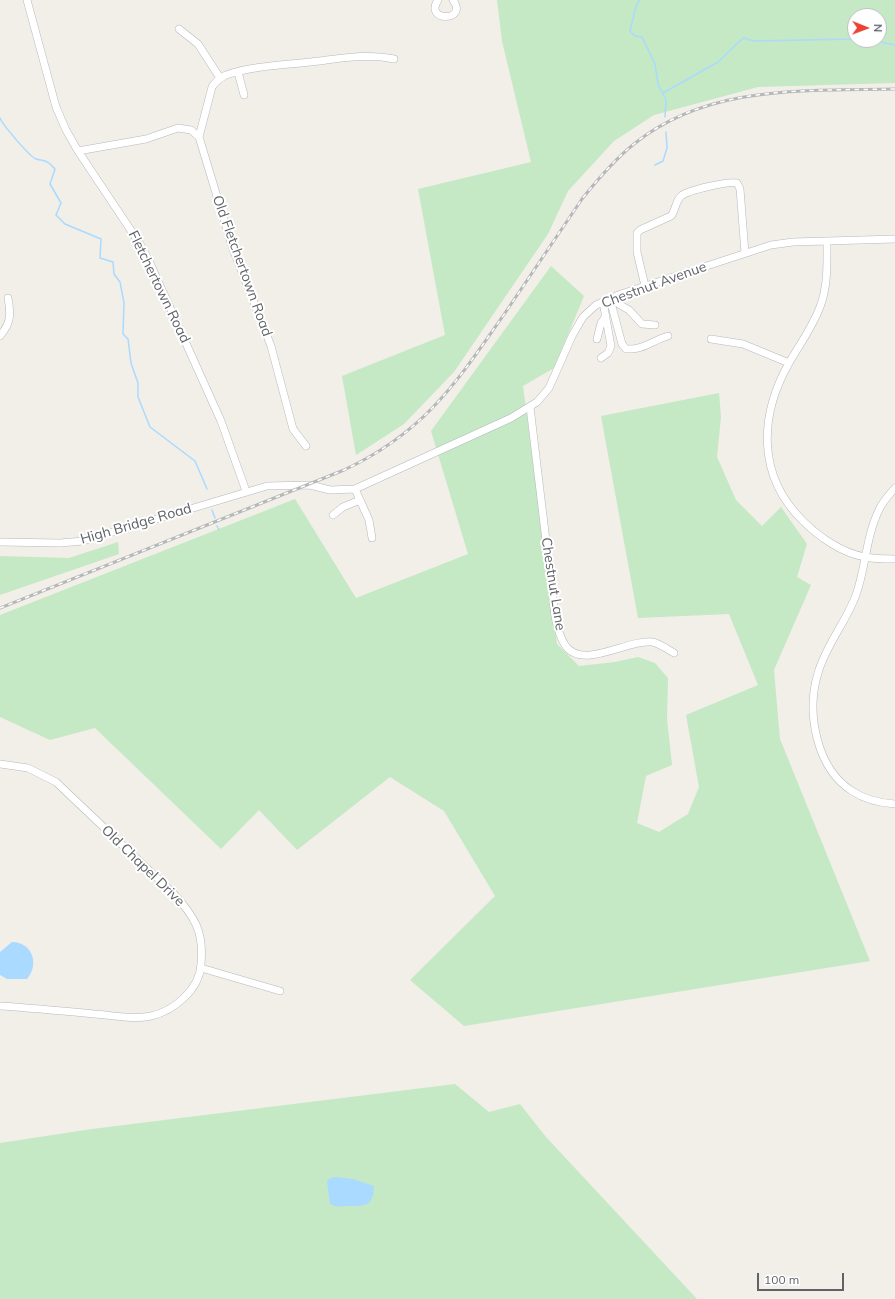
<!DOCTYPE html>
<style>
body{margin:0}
#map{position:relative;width:895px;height:1299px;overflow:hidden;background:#f1efe8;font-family:Mulish,sans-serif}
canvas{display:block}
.north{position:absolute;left:847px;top:8px;width:40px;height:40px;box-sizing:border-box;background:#fff;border:1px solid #bfc1c3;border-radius:50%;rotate:91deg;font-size:11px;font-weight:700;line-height:16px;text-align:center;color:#5f6368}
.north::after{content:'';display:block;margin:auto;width:14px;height:18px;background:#ea4335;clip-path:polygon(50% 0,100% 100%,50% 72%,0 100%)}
.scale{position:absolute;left:757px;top:1273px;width:87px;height:18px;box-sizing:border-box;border:2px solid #5f6368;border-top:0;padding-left:5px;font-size:12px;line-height:14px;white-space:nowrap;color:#5f6368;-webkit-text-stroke:3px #fff;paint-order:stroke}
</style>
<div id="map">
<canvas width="895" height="1299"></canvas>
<div class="north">N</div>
<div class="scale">100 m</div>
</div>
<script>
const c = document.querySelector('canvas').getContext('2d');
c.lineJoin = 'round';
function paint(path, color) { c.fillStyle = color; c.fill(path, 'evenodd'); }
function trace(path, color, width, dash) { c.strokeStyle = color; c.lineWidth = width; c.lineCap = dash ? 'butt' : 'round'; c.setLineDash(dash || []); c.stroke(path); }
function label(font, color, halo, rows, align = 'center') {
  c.font = font + ' Mulish,sans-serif'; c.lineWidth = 4; c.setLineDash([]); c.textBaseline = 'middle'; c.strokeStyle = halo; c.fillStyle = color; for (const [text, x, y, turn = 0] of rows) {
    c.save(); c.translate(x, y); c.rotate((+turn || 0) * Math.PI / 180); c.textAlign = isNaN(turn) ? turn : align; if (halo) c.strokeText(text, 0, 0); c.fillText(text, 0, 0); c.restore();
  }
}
const green = new Path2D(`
 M 497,0 L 895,0 L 895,83 L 758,87 L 654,115 L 614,141 L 568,191 L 548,234 L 454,372 L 404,424 L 356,455 L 342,376 L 445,335 L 418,189 L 531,162 L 502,41 ZM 855,16 L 879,16 L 879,40 L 855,40 Z
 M 551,266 L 584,296 L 554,368 L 523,386 L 557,644 L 579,666 L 615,662 L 638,657 L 655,663 L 668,678 L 667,719 L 672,765 L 646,776 L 637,823 L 659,832 L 688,814 L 699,787 L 686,715 L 758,685 L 729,614 L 638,618 L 601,416 L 719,393 L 721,417 L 717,457 L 736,500 L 762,526 L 781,507 L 807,544 L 797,577 L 811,585 L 774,670 L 780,739 L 870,961 L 464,1026 L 410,980 L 495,896 L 444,811 L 390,777 L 297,850 L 259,810 L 221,849 L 95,728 L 50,740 L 0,717 L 0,615 L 295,499 L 356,598 L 468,554 L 431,431 Z
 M 118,542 L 119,554 L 0,595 L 0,556 L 69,558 Z
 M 455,1084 L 489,1112 L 520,1104 L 546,1137 L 697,1299 L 0,1299 L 0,1143 L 92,1129 Z`);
const water = new Path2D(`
 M 12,942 C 32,942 40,964 27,979 L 7,979 L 0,975 L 0,952 Z
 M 336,1177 L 353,1179 L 374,1186 C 373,1206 367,1206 349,1206 C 341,1206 338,1208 330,1204 L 327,1181 L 330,1178 Z`);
const stream = new Path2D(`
 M 640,0 L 636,6 L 630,31 L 635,36 L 642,37 L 655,64 L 658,84 L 666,100 L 665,117
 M 870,40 L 895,45
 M 663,93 L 718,62 L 743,38 L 754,41 L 855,39
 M 0,118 C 2,124 29,156 36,159 C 38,160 42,160 45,161 C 49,162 52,166 55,169 L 50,184 L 61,203 L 56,215 L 65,224 L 101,239 L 100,258 L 113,262 L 114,274 L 120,282 L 124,303 L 123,334 L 128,339 L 131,363 L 138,383 L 138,397 L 150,427 L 195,461 L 207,489
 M 655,165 L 663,161 L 667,148 L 666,132
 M 212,510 L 215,518
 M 217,526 L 219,530`);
const minor = new Path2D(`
 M 27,0 L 56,107 L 66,130 L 78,151 L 140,244 L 149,261 L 221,421 L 246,491
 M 438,0 C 423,22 469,22 453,0
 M 179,29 L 198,44 L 220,78
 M 238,72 L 244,95
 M 199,137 L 212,87 C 216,81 220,78 226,75 C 252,66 284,65 311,62 C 338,59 367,53 394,59
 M 78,151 L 146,139 L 178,128 L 191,130 L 199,137 L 233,249 L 271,346 L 293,429 L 306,446
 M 827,242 C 827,264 828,286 820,307 C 812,328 800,344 789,363 C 759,416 757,476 803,521 C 819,537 842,553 865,557 C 874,559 885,559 895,559
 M 645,286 L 637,252 L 637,233 L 640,230 L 671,216 C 676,210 675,202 681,196 C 688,190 729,181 737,183 L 740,189 L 745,253
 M 610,299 L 622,344 L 626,349 C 644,350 651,341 668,336
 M 610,299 L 629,310 L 642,324 L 655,325
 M 0,336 C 11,323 11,314 8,298
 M 597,339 L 601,323 L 606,316
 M 711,339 L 743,344 L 789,363
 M 601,358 L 608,353 L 611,346 L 603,302
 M 530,407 L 555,616 C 557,625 559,636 565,645 C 582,671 628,639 652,642 C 659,643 667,649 674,653
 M 895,488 C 889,495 882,502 879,510 C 866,536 866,567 856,595 C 846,622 826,645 818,673 C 806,712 816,768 852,791 C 864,799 880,803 895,804
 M 355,489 L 369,520 L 372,538
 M 333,515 L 343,507 L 360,500
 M 0,542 L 60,543 L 83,541 L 267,486 L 310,485 L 330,490 L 355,489 L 511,418 L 537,402 L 549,388 L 572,336 L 583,317 L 596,305 L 621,294 L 771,245 L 793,242 L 895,239
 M 0,764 L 28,768 L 56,782 L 174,894 C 195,917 204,932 201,964 C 200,989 174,1011 151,1016 C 133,1020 112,1015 94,1014 C 63,1011 31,1008 0,1006
 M 201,968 L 280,991`);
const rail = new Path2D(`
 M 0,608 L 344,470 C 425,432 456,383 505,313 C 531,275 556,237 582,199 C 598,179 614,160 634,144 C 708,84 805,91 895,89`);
const streetNames = [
 ["Old Fletchertown Road",242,266,70],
 ["Chestnut Avenue",654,285,-20],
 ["Fletchertown Road",159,287,64],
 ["High Bridge Road",136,524,-16],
 ["Chestnut Lane",553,584,81],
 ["Old Chapel Drive",143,866,44]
];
paint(green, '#c5e8c5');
paint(water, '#aadaff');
trace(stream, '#aadaff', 1.5);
trace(minor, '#b5b8bc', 8);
trace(minor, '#fff', 7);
trace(rail, '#b6b7b8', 3);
trace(rail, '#fff', 1.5, [4.5]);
label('14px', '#5f6368', '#fff', streetNames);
</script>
